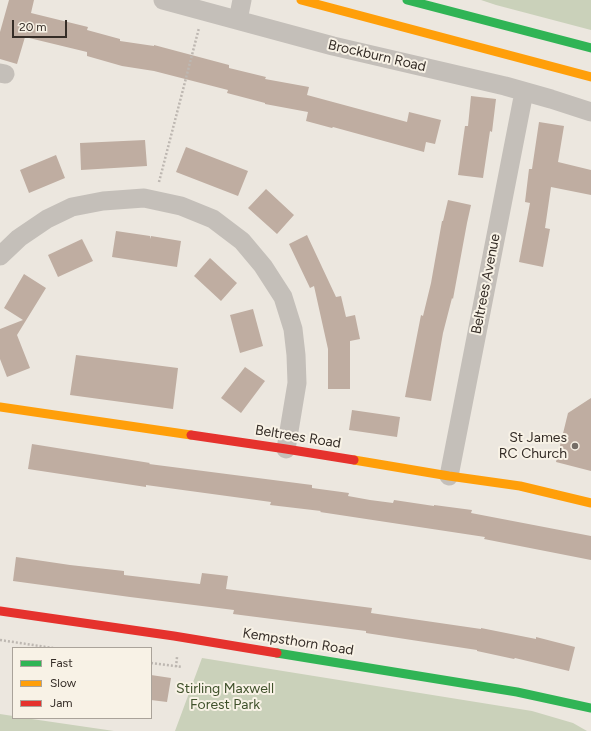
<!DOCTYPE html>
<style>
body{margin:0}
#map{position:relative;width:591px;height:731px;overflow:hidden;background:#ece7df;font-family:Figtree,sans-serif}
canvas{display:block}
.legend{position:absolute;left:12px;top:647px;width:140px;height:72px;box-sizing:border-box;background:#f8f2e6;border:1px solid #aaa39a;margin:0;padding:5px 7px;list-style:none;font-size:12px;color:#352d27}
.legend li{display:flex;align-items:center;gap:8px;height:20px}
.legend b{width:20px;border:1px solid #aaa39a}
.scale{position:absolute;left:12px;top:20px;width:55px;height:18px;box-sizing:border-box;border:2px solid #352d27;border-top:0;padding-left:5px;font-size:12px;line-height:14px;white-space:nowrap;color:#352d27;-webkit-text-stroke:3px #f8f2e6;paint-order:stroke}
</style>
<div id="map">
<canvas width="591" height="731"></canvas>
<ul class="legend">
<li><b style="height:5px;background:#30b455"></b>Fast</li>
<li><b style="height:5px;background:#ff9f0a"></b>Slow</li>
<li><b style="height:5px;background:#e5322d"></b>Jam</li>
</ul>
<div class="scale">20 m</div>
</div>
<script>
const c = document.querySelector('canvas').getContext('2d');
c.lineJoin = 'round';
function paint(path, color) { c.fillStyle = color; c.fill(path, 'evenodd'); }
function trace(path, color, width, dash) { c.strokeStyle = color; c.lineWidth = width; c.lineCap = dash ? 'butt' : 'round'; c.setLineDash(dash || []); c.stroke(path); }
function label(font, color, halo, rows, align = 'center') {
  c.font = font + ' Figtree,sans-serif'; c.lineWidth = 4; c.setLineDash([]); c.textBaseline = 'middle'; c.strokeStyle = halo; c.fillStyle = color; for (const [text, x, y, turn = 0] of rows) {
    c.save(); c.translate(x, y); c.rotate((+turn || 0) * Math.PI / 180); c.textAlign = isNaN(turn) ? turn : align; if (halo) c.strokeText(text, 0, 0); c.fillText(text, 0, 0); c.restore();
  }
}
const green = new Path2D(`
 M 481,0 L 591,0 L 591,30 L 496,5 Z
 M 202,658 L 532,711 L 573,723 L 587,731 L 175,731 Z
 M 0,714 L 13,716 L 13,718 L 25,718 L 114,731 L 0,731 Z`);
const building = new Path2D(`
 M 9,0 L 34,0 L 31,13 L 88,27 L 87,30 L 120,39 L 120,41 L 154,46 L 154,45 L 229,65 L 229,68 L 266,77 L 265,79 L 309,87 L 307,95 L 407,122 L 409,112 L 441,120 L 435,144 L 426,142 L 424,152 L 333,127 L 332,128 L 306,121 L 308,112 L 265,104 L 265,103 L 227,93 L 228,90 L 154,71 L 122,66 L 87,56 L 87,52 L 25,37 L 17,64 L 0,59 L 0,32 Z
 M 471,96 L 496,99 L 492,132 L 490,131 L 483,178 L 458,175 L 465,126 L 468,126 Z
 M 539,122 L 564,126 L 558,162 L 591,170 L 591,195 L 551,187 L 545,228 L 550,229 L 543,267 L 519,262 L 530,203 L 525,202 L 529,169 L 532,169 Z
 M 145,140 L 147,166 L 81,170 L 80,143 Z
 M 186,147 L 248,171 L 238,196 L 176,172 Z
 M 56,155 L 65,178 L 29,193 L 20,170 Z
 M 266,189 L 294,215 L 277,234 L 248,208 Z
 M 448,200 L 471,205 L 467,223 L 453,299 L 452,298 L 443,333 L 431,401 L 405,397 L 421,315 L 423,316 L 431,283 L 442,221 L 443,221 Z
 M 116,231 L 150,236 L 150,239 L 151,236 L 181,241 L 177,267 L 112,257 Z
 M 307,235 L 336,297 L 341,296 L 346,317 L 355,315 L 360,339 L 350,341 L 350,389 L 328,389 L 328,349 L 314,286 L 310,288 L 289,244 Z
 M 82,239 L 93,261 L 58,277 L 48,255 Z
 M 210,258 L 237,283 L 221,301 L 194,276 Z
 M 24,274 L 46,288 L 17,335 L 30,368 L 7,377 L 0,359 L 0,329 L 23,320 L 4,308 Z
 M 253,309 L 263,346 L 240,353 L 230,315 Z
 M 76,355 L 178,368 L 173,409 L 70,395 Z
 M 245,367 L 265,381 L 241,413 L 221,398 Z
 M 591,398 L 591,471 L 556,462 L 568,413 Z
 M 352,410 L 400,417 L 397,437 L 349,430 Z
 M 32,444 L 150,463 L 149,464 L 312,485 L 312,488 L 349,493 L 348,496 L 370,500 L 393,503 L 394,500 L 434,506 L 434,505 L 472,510 L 471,513 L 591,536 L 591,560 L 484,539 L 485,537 L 320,512 L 321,511 L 270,505 L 271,502 L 146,485 L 146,487 L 28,469 Z
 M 16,557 L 70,565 L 124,571 L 124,575 L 200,584 L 202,573 L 228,576 L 226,589 L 372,608 L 371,613 L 481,629 L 481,628 L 536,639 L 536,637 L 575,647 L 569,671 L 515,658 L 514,659 L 477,651 L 477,650 L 366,633 L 366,631 L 233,614 L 234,610 L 130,597 L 13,581 Z
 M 151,675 L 171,678 L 167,702 L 151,700 Z`);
const path = new Path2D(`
 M 159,182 L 199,28
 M 0,640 L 53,648
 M 151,663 L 182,667
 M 176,667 L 177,657`);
const street = new Path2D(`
 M 163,0 L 333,46 L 505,86 L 551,99 L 591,112
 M 238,20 L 242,0
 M 0,73 L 5,74
 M 0,256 L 19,238 L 47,219 L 72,207 L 103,201 L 144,198 L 181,206 L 213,219 L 242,241 L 263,266 L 283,297 L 293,329 L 296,355 L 297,383 L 286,449
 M 449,476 L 524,92`);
const fast = new Path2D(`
 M 407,0 L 591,48
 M 277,653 L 517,692 L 591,708`);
const slow = new Path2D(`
 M 301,0 L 591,77
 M 0,407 L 191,435
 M 354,460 L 449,476 L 520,486 L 591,503`);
const jam = new Path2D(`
 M 191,435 L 286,449 L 354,460
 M 0,611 L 174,636 L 277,653`);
const markers = [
 [575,446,4,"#756e67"]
];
const streetNames = [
 ["Brockburn Road",377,56,13],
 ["Beltrees Avenue",486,284,-79],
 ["Beltrees Road",298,437,9],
 ["Kempsthorn Road",298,642,9]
];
const poiNames = [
 ["St James",567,438],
 ["RC Church",567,454]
];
const parkNames = [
 ["Stirling Maxwell",225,689],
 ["Forest Park",225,705]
];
paint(green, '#cad1ba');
paint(building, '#bfada1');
trace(path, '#bdb7b1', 2.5, [2, 2]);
trace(street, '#c4bfb9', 19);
trace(fast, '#30b455', 9);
trace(slow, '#ff9f0a', 9);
trace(jam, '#e5322d', 9);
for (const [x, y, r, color] of markers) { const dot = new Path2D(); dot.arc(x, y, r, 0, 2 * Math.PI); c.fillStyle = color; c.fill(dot); trace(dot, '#f8f2e6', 1.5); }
label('14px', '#352d27', '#f8f2e6', streetNames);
label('14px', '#352d27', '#f8f2e6', poiNames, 'right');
label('14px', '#40522c', '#f8f2e6', parkNames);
</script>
